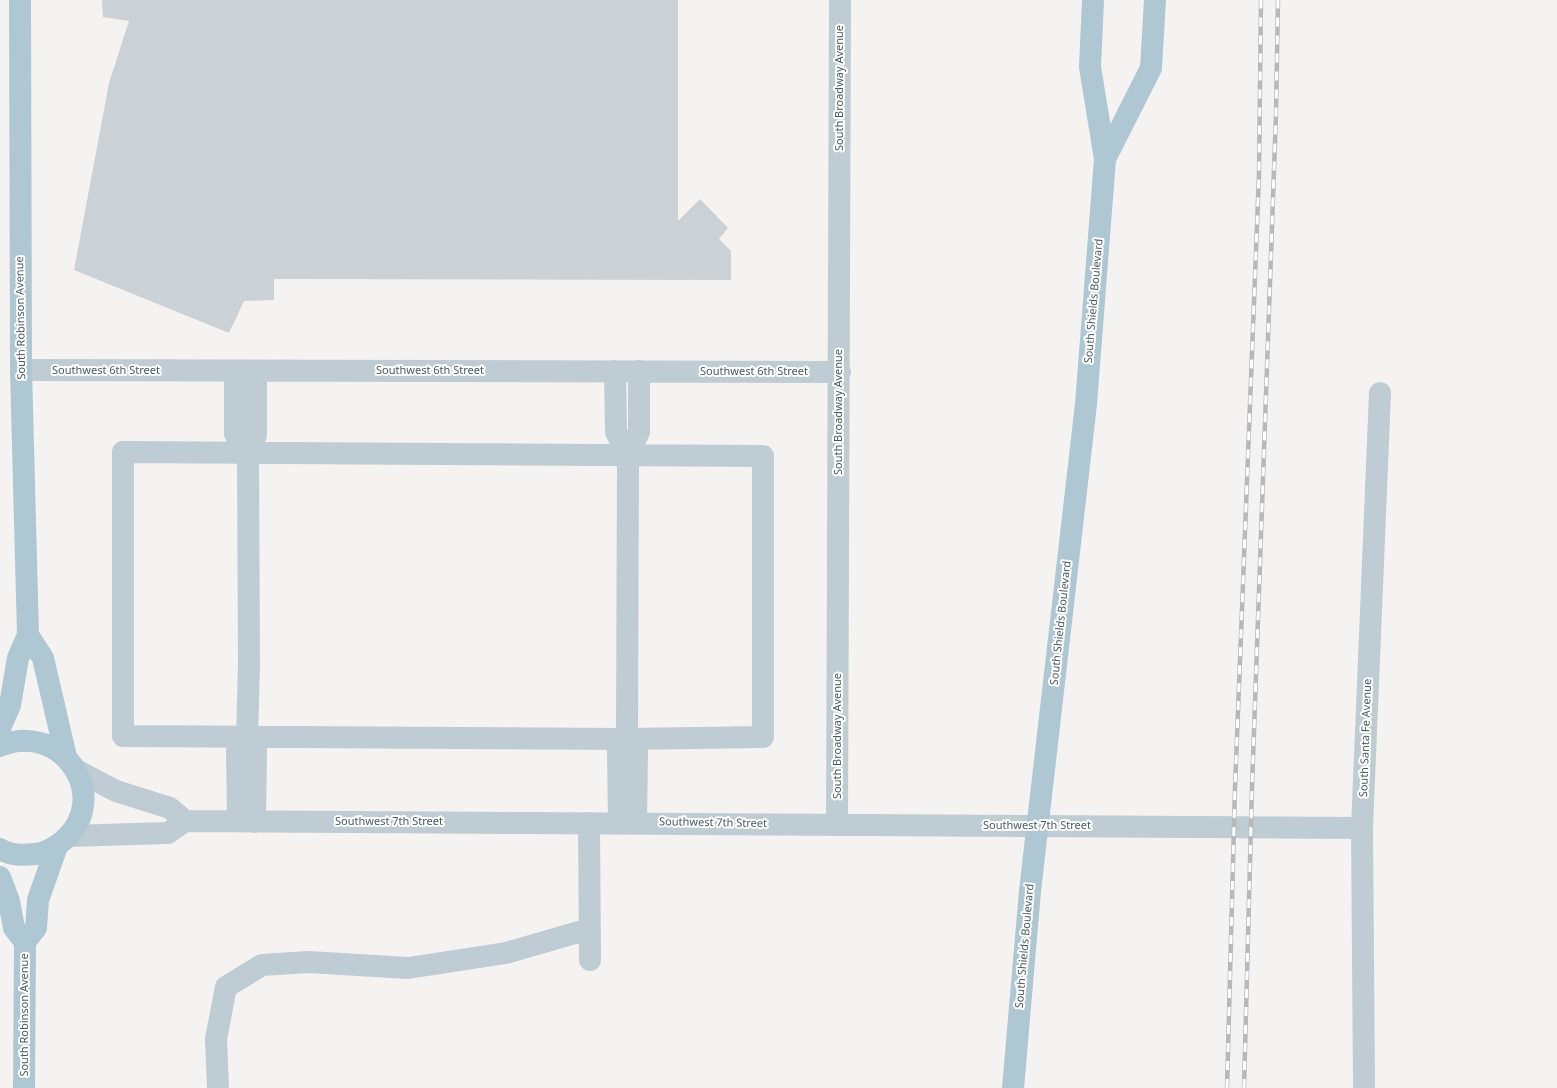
<!DOCTYPE html>
<style>
body{margin:0}
canvas{display:block;background:#f5f2f2}
</style>
<canvas width="1557" height="1088"></canvas>
<script>
const c = document.querySelector('canvas').getContext('2d');
c.lineJoin = 'round';
function paint(path, color) { c.fillStyle = color; c.fill(path, 'evenodd'); }
function trace(path, color, width, dash) { c.strokeStyle = color; c.lineWidth = width; c.lineCap = dash ? 'butt' : 'round'; c.setLineDash(dash || []); c.stroke(path); }
function label(font, color, halo, rows, align = 'center') {
  c.font = font + ' "Noto Sans",sans-serif'; c.lineWidth = 4; c.setLineDash([]); c.textBaseline = 'middle'; c.strokeStyle = halo; c.fillStyle = color; for (const [text, x, y, turn = 0] of rows) {
    c.save(); c.translate(x, y); c.rotate((+turn || 0) * Math.PI / 180); c.textAlign = isNaN(turn) ? turn : align; if (halo) c.strokeText(text, 0, 0); c.fillText(text, 0, 0); c.restore();
  }
}
const building = new Path2D(`
 M 102,0 L 678,0 L 678,221 L 700,199 L 728,228 L 719,239 L 731,251 L 731,280 L 274,279 L 274,300 L 244,301 L 229,333 L 74,270 L 109,83 L 129,21 L 103,17 Z`);
const minor = new Path2D(`
 M 21,370 L 840,372
 M 235,371 L 235,434 L 248,454
 M 615,371 L 616,432 L 628,456
 M 123,452 L 763,456 L 763,737 L 627,739 L 123,736 Z
 M 627,739 L 637,751 L 636,822
 M 76,770 L 116,791 L 170,808 L 185,821 L 1362,828
 M 238,821 L 237,750 L 247,737
 M 255,822 L 256,749 L 247,737 L 249,665 L 248,454 L 256,435 L 256,371
 M 589,823 L 590,960
 M 619,823 L 618,751 L 627,739 L 628,456 L 639,432 L 639,371
 M 837,824 L 840,0
 M 69,836 L 168,833 L 185,821
 M 1364,1085 L 1362,828 L 1380,393
 M 218,1088 L 216,1039 L 226,987 L 262,965 L 309,962 L 408,968 L 506,953 L 589,929`);
const major = new Path2D(`
 M 1093,0 L 1090,67 L 1105,159
 M 1105,159 L 1151,68 L 1155,0
 M 28,635 L 43,658 L 66,757
 M 0,728 L 10,705 L 18,658 L 28,635 L 21,370 L 20,0
 M 0,746 C 61,720 114,797 63,841 C 55,847 46,853 36,854 C 24,855 10,856 0,849
 M 0,877 L 9,901 L 14,928 L 25,942
 M 24,1088 L 25,942 L 36,928 L 38,900 L 57,846
 M 1013,1088 L 1030,891`);
const rail = new Path2D(`
 M 1227,1088 L 1235,788 L 1259,174 L 1261,0
 M 1244,1088 L 1252,787 L 1276,114 L 1278,0`);
const majorBridge = new Path2D(`
 M 1030,891 L 1086,404 L 1105,159`);
const streetNames = [
 ["South Broadway Avenue",840,88,-90],
 ["South Shields Boulevard",1094,301,-85],
 ["South Robinson Avenue",21,318,-91],
 ["Southwest 6th Street",106,371],
 ["Southwest 6th Street",430,371],
 ["Southwest 6th Street",754,372],
 ["South Broadway Avenue",839,412,-90],
 ["South Shields Boulevard",1061,623,-84],
 ["South Broadway Avenue",838,736,-90],
 ["South Santa Fe Avenue",1366,738,-88],
 ["Southwest 7th Street",389,822],
 ["Southwest 7th Street",713,823,1],
 ["Southwest 7th Street",1037,826],
 ["South Shields Boulevard",1025,946,-85],
 ["South Robinson Avenue",25,1015,-90]
];
paint(building, '#cbd1d5');
trace(minor, '#bfccd3', 22);
trace(major, '#afc7d3', 22);
trace(rail, '#b3b9bd', 4.5);
trace(rail, '#fff', 3, [9]);
trace(majorBridge, '#afc7d3', 22);
label('11px', '#475a62', '#fff', streetNames);
</script>
